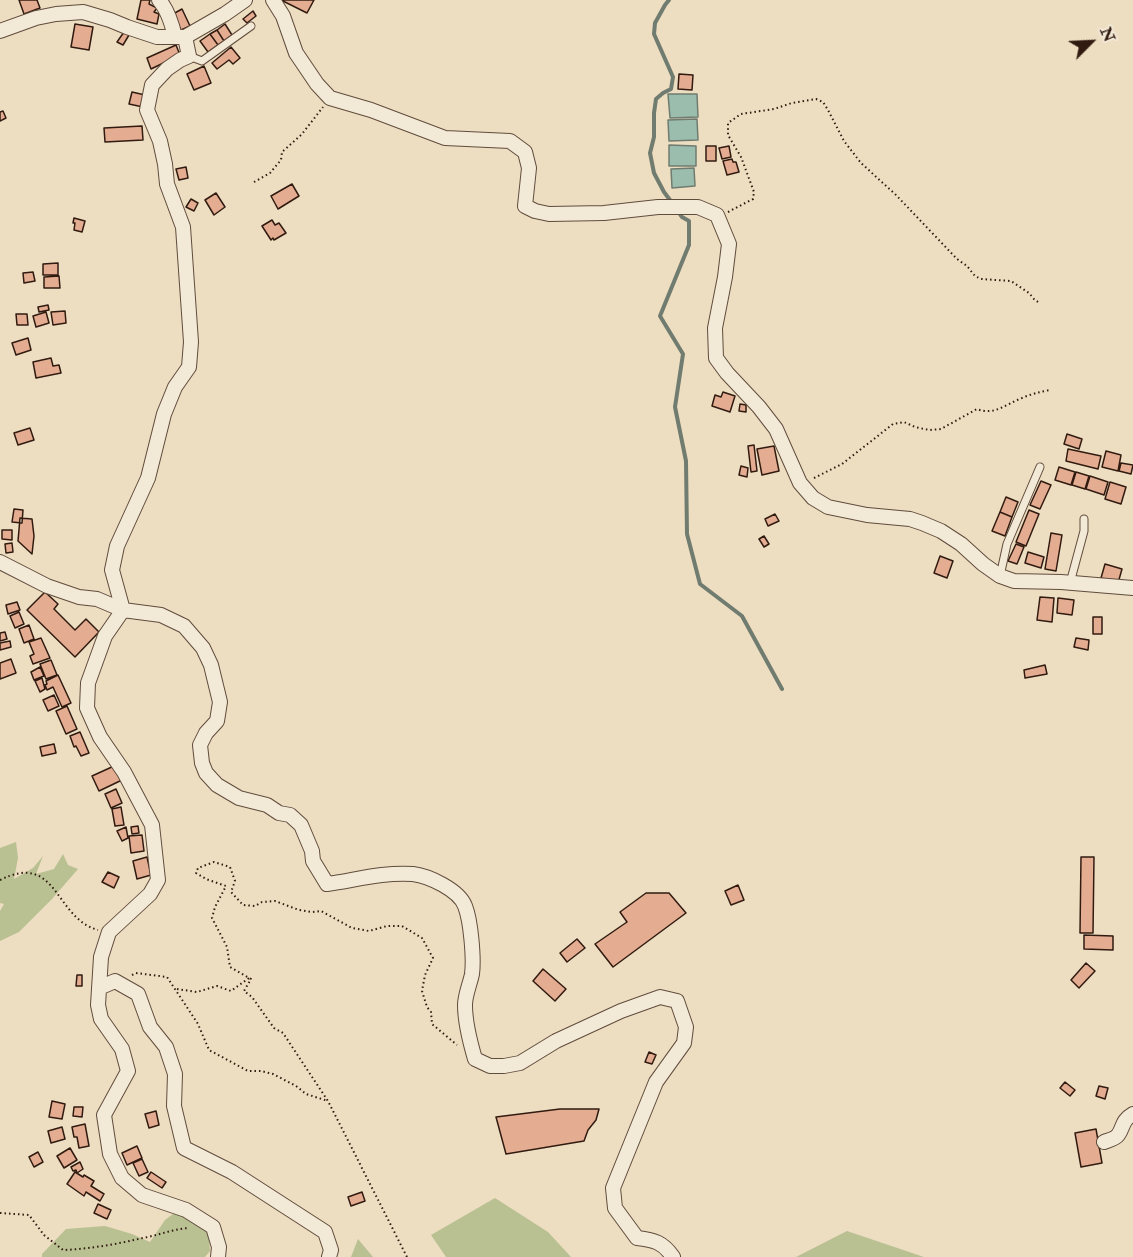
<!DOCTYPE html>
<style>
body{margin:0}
#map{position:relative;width:1133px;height:1257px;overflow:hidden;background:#edddc1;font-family:"IM FELL Double Pica",serif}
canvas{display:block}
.north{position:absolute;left:1061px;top:12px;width:60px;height:60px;-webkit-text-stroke:4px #f3e9d7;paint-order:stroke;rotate:66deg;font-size:16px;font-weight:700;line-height:24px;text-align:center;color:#311b10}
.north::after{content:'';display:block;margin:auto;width:21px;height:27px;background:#311b10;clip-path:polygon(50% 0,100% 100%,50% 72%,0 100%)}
</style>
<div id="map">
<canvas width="1133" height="1257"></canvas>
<div class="north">N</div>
</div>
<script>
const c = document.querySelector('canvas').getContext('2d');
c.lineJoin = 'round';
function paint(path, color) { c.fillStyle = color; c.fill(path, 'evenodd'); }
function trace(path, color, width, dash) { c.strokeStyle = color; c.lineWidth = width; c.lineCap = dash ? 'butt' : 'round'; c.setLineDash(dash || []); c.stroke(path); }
const green = new Path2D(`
 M 16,842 L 18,858 L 14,879 L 33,868 L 43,856 L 36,874 L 54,869 L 63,854 L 68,865 L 78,869 L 52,899 L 19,932 L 0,941 L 0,911 L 4,904 L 0,903 L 0,848 Z
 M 495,1198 L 548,1232 L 571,1257 L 446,1257 L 431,1235 Z
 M 173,1214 L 197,1218 L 208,1227 L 210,1251 L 205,1257 L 42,1257 L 42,1254 L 66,1229 L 105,1226 L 132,1234 L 150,1242 L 165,1220 Z
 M 847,1231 L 924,1257 L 796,1257 Z
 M 358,1239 L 373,1257 L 351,1257 Z`);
const water = new Path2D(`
 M 668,94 L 697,94 L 698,117 L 670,118 Z
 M 697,119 L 698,140 L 669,141 L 668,120 Z
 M 669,145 L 696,146 L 696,166 L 669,166 Z
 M 694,168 L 695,186 L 672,188 L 671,169 Z`);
const stream = new Path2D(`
 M 669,0 L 665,5 L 655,23 L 654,34 L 673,77 L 671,89 L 663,93 L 656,99 L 654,113 L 654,137 L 650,153 L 654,173 L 664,192 L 673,204
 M 677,210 L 682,217 L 689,221 L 689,245 L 660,316 L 683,354 L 675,407 L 686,461 L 687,534 L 700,584 L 742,616 L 782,689`);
const building = new Path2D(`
 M 19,0 L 37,0 L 40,8 L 24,14 Z
 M 141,0 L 150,0 L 149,4 L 157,8 L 154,12 L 159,14 L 157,24 L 137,19 Z
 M 281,0 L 314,0 L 307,13 Z
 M 182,9 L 190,26 L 181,30 L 173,14 Z
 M 253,11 L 256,16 L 247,23 L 243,19 Z
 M 75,24 L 93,27 L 89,50 L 71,47 Z
 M 225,24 L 232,35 L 224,41 L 217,30 Z
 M 217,30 L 224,41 L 218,45 L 210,34 Z
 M 124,32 L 129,35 L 123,45 L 117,42 Z
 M 210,34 L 218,45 L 208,52 L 200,41 Z
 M 176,45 L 180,55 L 151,69 L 147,58 Z
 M 231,47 L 240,58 L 233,64 L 229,60 L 217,69 L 212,63 Z
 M 204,66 L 211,83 L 194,90 L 187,74 Z
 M 679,74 L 693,75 L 692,90 L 678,89 Z
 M 132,92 L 145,95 L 143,107 L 129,104 Z
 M 3,111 L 6,118 L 0,121 L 0,112 Z
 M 142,126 L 143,140 L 105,142 L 104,128 Z
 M 706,146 L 716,146 L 716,161 L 706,161 Z
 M 729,146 L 731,157 L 722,159 L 719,148 Z
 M 732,159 L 733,162 L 736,162 L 739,172 L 727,175 L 723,161 Z
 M 186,167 L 188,178 L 179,180 L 176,169 Z
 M 292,184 L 299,196 L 278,209 L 271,196 Z
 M 216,193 L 225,207 L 214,215 L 205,200 Z
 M 191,199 L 198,203 L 194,211 L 186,207 Z
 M 74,218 L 85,221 L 82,232 L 74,230 L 75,223 L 73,223 Z
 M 272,220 L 275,225 L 279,223 L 286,233 L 274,240 L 273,238 L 271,240 L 262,226 Z
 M 58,263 L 58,275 L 43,275 L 43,264 Z
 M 33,272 L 35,281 L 24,283 L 23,273 Z
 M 59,276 L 60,288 L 44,288 L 44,277 Z
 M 48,305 L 49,310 L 39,312 L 38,307 Z
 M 65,311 L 66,323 L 53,325 L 51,312 Z
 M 46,312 L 49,323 L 36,327 L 33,316 Z
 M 16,314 L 27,314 L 28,325 L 17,325 Z
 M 28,338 L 31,350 L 16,355 L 12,343 Z
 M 51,358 L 53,366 L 59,365 L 61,373 L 36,378 L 33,362 Z
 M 723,392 L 735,396 L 730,412 L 712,406 L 715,395 L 721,397 Z
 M 740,404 L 746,405 L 746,412 L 739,411 Z
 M 30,428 L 34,440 L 18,445 L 14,433 Z
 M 1067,434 L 1082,439 L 1079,449 L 1064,444 Z
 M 754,445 L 757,471 L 751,472 L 748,446 Z
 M 774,446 L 779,471 L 762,475 L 757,449 Z
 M 1068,449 L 1101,456 L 1098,469 L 1066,461 Z
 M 1106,451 L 1121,455 L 1118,471 L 1102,467 Z
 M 1121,463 L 1133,465 L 1131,474 L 1119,471 Z
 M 741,466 L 748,468 L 747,477 L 739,475 Z
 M 1059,467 L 1075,472 L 1071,485 L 1055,480 Z
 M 1076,472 L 1089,476 L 1085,489 L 1072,485 Z
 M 1090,476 L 1108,482 L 1104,495 L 1086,489 Z
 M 1041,481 L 1051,485 L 1040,509 L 1030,505 Z
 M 1110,482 L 1126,487 L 1121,504 L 1105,499 Z
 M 1006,497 L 1018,502 L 1012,517 L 1000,512 Z
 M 14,509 L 23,510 L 22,523 L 12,522 Z
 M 1029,510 L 1039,514 L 1026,546 L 1016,542 Z
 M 1000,512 L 1012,517 L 1005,536 L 992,531 Z
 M 775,514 L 779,521 L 768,526 L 765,519 Z
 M 20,518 L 32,519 L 34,536 L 32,554 L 18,541 Z
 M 2,530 L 12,530 L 12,540 L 2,539 Z
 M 1051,533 L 1062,535 L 1056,571 L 1045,569 Z
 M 764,536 L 769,544 L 764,547 L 759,539 Z
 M 12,543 L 13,552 L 6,553 L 5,544 Z
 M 1016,544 L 1024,547 L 1017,564 L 1008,561 Z
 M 1028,552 L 1044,557 L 1041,568 L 1025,563 Z
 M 940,556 L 953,561 L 947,578 L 934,573 Z
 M 1105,564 L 1122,569 L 1118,583 L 1101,578 Z
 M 45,592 L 58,604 L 54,609 L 75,630 L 86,619 L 99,632 L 75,657 L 27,610 Z
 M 1040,597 L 1054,598 L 1052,622 L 1037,620 Z
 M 1058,598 L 1074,600 L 1072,615 L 1057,613 Z
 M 17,602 L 20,610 L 8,614 L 6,605 Z
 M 19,612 L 24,624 L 15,628 L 10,616 Z
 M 1093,617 L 1102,617 L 1102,634 L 1093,634 Z
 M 29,625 L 34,639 L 24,643 L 19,629 Z
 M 5,632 L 7,639 L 0,641 L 0,633 Z
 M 41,638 L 50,658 L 33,664 L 30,656 L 34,654 L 29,642 Z
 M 1076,638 L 1089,640 L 1088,650 L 1074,647 Z
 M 10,641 L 11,647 L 0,650 L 0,643 Z
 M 11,659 L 16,673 L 0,679 L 0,663 Z
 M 51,660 L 57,675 L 46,679 L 40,664 Z
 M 1045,665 L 1047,674 L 1025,678 L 1024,670 Z
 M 40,667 L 44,676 L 34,680 L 31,672 Z
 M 58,675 L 71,703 L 62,707 L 53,687 L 47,690 L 45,685 L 47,684 L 46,681 Z
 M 42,678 L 45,689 L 40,692 L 35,681 Z
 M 54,695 L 59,706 L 48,711 L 43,700 Z
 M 67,706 L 77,729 L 66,734 L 56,711 Z
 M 80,732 L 89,753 L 81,756 L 76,746 L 74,747 L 70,736 Z
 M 54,744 L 56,753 L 42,756 L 40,747 Z
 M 114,766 L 122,780 L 99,791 L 92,776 Z
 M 116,789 L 122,803 L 111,808 L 105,794 Z
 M 121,807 L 124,825 L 115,826 L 112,809 Z
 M 138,826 L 139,833 L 132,834 L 131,827 Z
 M 126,827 L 128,838 L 122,841 L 117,831 Z
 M 142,835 L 144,851 L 131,853 L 129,836 Z
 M 147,857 L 151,875 L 137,879 L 133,861 Z
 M 1081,857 L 1094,857 L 1093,933 L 1080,933 Z
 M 108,872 L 119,877 L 114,888 L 102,882 Z
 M 738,885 L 744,900 L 731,905 L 725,891 Z
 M 646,893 L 669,893 L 686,913 L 613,967 L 595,944 L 627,922 L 620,912 Z
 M 1084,935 L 1113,936 L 1113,950 L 1084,949 Z
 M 577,939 L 585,948 L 567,962 L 560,953 Z
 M 1086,963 L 1095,971 L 1079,988 L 1071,980 Z
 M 543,969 L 566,989 L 555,1001 L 533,981 Z
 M 77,975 L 82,975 L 82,986 L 76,986 Z
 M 649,1052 L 656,1055 L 652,1064 L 645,1062 Z
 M 1065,1082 L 1075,1090 L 1070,1096 L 1060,1088 Z
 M 1099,1086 L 1108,1088 L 1105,1099 L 1096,1096 Z
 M 52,1101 L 65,1104 L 62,1119 L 49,1117 Z
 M 74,1107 L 83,1107 L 82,1117 L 73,1116 Z
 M 560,1109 L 599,1109 L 596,1120 L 588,1130 L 584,1141 L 506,1154 L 496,1117 Z
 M 156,1111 L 159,1125 L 149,1128 L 145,1114 Z
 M 85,1124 L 89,1146 L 79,1148 L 77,1137 L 74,1137 L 72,1127 Z
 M 62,1127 L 65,1139 L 51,1143 L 48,1131 Z
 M 1096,1129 L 1102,1163 L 1081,1167 L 1075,1133 Z
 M 137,1146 L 142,1158 L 127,1165 L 122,1153 Z
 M 70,1148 L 77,1160 L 64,1168 L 57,1156 Z
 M 38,1152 L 43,1162 L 34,1167 L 29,1157 Z
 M 142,1159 L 148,1172 L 139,1176 L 133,1163 Z
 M 80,1162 L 83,1169 L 77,1173 L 76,1170 L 73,1171 L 71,1167 Z
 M 75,1172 L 83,1177 L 84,1175 L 94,1181 L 91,1186 L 104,1194 L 100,1201 L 86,1192 L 84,1196 L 67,1184 Z
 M 151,1172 L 166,1182 L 162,1188 L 147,1178 Z
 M 362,1192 L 365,1201 L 351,1206 L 348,1197 Z
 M 98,1204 L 111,1210 L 107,1219 L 94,1213 Z`);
const path = new Path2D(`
 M 254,182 L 270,173 L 281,160 L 282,152 L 302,134 L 323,107
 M 728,212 L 753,199 L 754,192 L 744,165 L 741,157 L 728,135 L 728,123 L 741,114 L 774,109 L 792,103 L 816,99 L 823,102 L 828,110 L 844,141 L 861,163 L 896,195 L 957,259 L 967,266 L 975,276 L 981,279 L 1011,281 L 1029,293 L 1034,299 L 1038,302
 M 814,478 L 842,464 L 893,424 L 904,422 L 915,427 L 929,430 L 941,429 L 977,409 C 994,416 1006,404 1022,398 C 1031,394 1040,392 1050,390
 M 0,880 C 58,851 54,918 98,930
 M 132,975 L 136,973 L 167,977 L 198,1024 L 209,1050 L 248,1071 L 261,1071 L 273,1074 L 296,1086 L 306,1094 L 328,1101
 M 177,989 L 197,992 L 217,986 L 231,991 L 249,978
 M 0,1213 L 29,1215 L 44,1235 L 63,1250 C 90,1249 117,1244 143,1238 C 159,1235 173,1229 189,1228
 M 407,1257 L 328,1101 L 283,1033 L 274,1028 L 252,997 L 244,991 L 251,979 L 230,967 L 227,947 L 212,918 L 215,907 L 226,886 L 206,879 L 196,873 L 198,868 L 214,862 L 230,867 L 235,881 L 231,892 L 243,905 L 255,906 L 262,902 L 275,901 L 299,910 L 312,912 L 321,911 L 352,928 L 369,931 L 387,926 L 402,926 L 422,938 L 433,958 L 425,975 L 422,991 L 427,1007 L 431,1012 L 432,1024 L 457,1045`);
const service = new Path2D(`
 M 189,56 L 202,61 L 251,26
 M 1000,576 L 1007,544 L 1040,467
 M 1070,583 L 1084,531 L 1084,519`);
const minor = new Path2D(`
 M 159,0 C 168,10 172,24 175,37
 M 273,0 L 283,16 L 296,53 L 317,84 L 330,98 L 371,110 L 445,138 L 510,141 L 525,152 L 529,168 L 525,206 L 535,211 L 549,214 L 604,213 L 658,207 L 698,207 L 717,215 L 729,244 L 725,277 L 715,328 L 716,358 L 727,373 L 759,407 L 776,429 L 800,483 L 813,498 L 828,507 L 867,515 L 910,519 L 922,523 L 941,531 L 961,544 L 983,564 L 1000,576 L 1014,581 L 1061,582 L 1133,588
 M 0,31 L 36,18 L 56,14 L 83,12 L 110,20 L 127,27 L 157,37 L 185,37 L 225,14 L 245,0
 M 0,562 L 47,586 L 79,597 L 97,599 L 123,610 L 161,615 L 184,626 L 203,648 L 211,665 L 220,702 L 217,721 L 206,733 L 200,745 L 202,763 L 206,773 L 217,785 L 239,798 L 267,805 L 279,813 L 290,815 L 301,825 L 312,851 L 313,861 L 327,884 C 356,880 382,872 413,874 C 429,876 459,890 465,906 C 471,921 474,959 472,974 C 470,984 465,995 465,1005 C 465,1023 470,1042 475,1059 L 490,1066 L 504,1066 L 520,1063 L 556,1041 L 621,1011 L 660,997 L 677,1001 L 686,1027 L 684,1043 L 656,1082 L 613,1188 L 615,1208 L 637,1238 C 654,1240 663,1242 673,1257
 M 123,610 L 105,636 L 88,683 L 87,708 L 100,737 L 124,772 L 152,825 L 158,880 L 150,894 L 109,932 L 101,957 L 98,1005 L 101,1019 L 122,1049 L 128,1071 L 104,1115 L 110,1154 L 122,1178 L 142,1195 L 186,1210 L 213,1227 L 219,1247 L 218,1257
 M 123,610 L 112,570 L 117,546 L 148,478 L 164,414 L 175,387 L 189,367 L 191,342 L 183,227 L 167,184 L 165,164 L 160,141 L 147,110 L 152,85 L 167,69 L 180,60 L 189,56 L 185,37
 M 99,988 L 115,981 L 138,994 L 150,1027 L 166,1047 L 175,1074 L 174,1106 L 184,1148 L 232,1172 L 325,1232 L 331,1250 L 329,1257
 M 1104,1142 C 1109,1140 1115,1139 1118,1135 C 1124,1127 1121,1121 1133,1114`);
paint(green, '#b9c092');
paint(water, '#9abdae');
trace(water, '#707c6f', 1.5);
trace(stream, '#707c6f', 4);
paint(building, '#e4ad92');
trace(building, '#311b10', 1.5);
trace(service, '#604c3c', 9);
trace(minor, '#604c3c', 16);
trace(path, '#311b10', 2, [1.5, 3]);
trace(service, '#f3e9d7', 7);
trace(minor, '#f3e9d7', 14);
</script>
